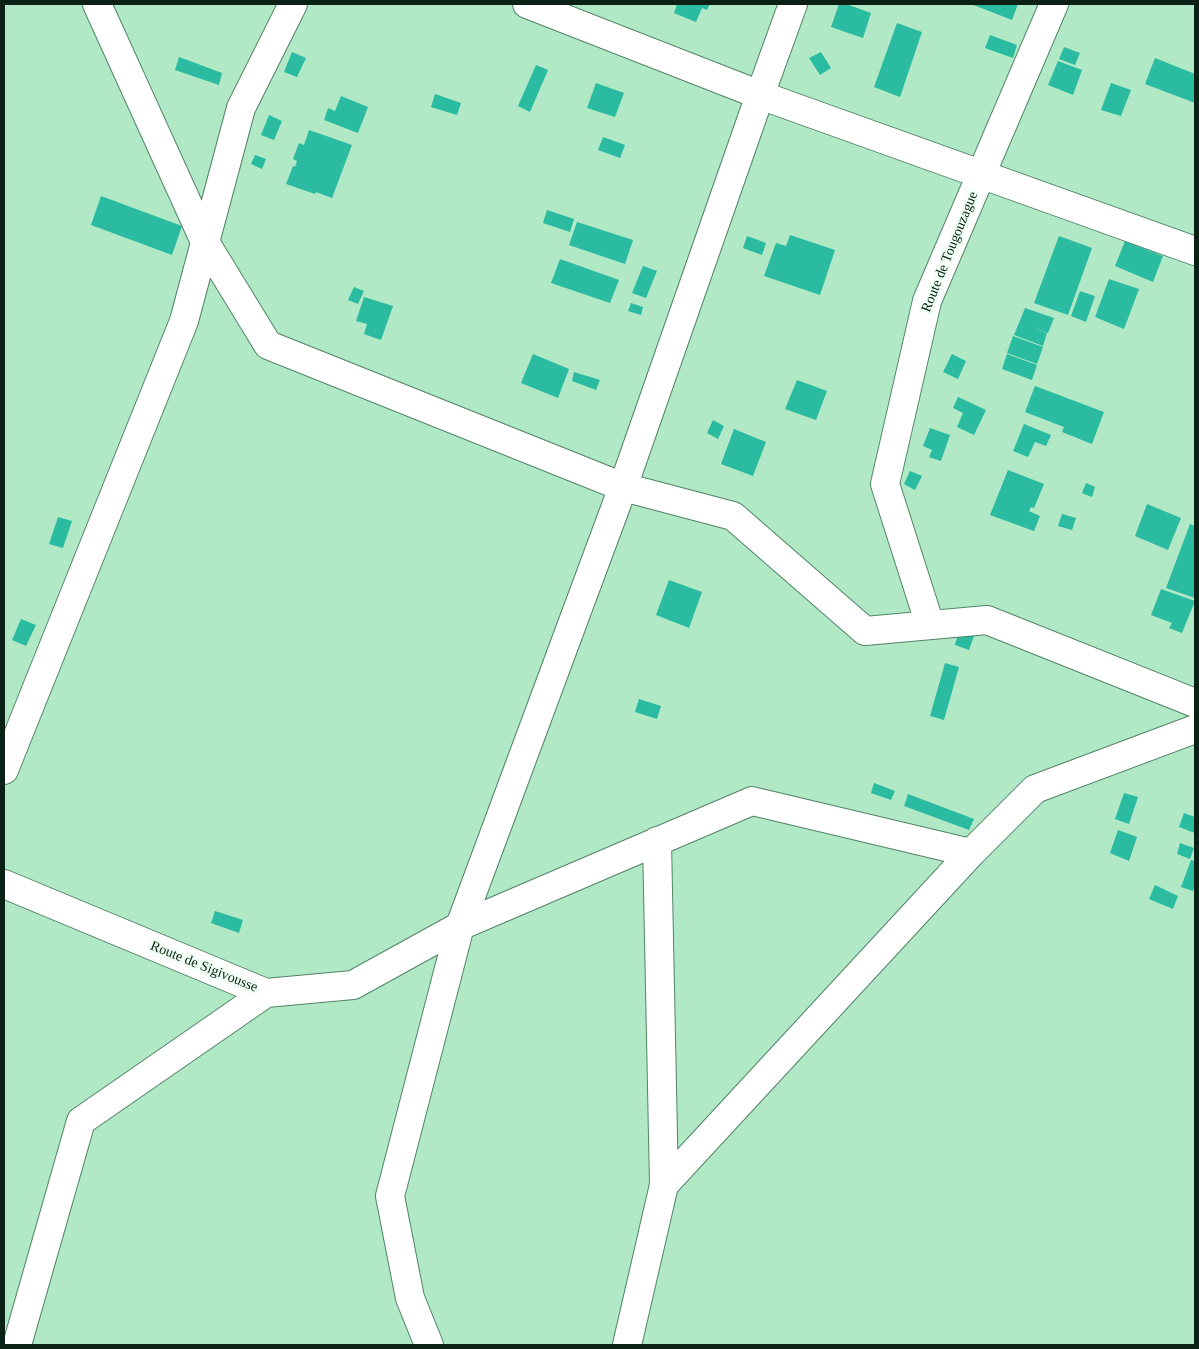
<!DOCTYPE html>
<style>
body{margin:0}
#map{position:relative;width:1199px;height:1349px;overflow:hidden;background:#b1e8c5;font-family:Georgia,serif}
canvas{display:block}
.frame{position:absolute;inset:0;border:5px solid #0b2115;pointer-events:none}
</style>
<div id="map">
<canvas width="1199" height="1349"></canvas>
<div class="frame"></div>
</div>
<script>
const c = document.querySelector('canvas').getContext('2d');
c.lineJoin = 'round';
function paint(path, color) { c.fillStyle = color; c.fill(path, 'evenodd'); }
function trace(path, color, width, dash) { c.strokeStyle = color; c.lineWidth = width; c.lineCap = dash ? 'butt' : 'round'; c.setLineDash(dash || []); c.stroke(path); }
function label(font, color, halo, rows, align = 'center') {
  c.font = font + ' Georgia,serif'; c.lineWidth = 5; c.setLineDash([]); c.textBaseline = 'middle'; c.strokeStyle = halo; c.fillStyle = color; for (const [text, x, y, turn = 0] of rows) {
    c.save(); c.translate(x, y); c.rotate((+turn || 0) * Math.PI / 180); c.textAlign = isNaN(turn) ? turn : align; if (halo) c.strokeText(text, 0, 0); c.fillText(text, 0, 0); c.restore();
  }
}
const building = new Path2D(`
 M 677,4 L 710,4 L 707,10 L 702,8 L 696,22 L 674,13 Z
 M 839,4 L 846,4 L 871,13 L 863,38 L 831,27 Z
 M 971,4 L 1018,4 L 1012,20 Z
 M 897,23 L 922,32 L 900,97 L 874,87 Z
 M 990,35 L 1017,45 L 1013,58 L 985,48 Z
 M 1064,47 L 1080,53 L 1075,65 L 1059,59 Z
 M 292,52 L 306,58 L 297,77 L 284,72 Z
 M 821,52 L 831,68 L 820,75 L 809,58 Z
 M 179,57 L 222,73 L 219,85 L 175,70 Z
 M 1155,58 L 1195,74 L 1195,103 L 1145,84 Z
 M 1058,61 L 1082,70 L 1073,95 L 1048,85 Z
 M 536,65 L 548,70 L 530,112 L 518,106 Z
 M 596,83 L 624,93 L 615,117 L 587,108 Z
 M 1111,83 L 1131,90 L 1121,116 L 1101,110 Z
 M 435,94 L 461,103 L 457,115 L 431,107 Z
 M 341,96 L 368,107 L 358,133 L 324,120 L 328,108 L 335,111 Z
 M 269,115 L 282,121 L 274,140 L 261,135 Z
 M 309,130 L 352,145 L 332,198 L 316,192 L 315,194 L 286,184 L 293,166 L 295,167 L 297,161 L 293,159 L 299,143 L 304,145 Z
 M 603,137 L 625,145 L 620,158 L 598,150 Z
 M 255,155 L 266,159 L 262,169 L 251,164 Z
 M 101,196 L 182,226 L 172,255 L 91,225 Z
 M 547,210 L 574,219 L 570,232 L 543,223 Z
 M 577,222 L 633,240 L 625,264 L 569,245 Z
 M 790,235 L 835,250 L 820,295 L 764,276 L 776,243 L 786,246 Z
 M 747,236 L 766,243 L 762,255 L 743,248 Z
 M 1059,236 L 1092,248 L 1068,315 L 1034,303 Z
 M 1125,241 L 1163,256 L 1153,282 L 1115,266 Z
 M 560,259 L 619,280 L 610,303 L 551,283 Z
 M 643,266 L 657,271 L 646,298 L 632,293 Z
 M 1109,279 L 1139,289 L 1124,329 L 1095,317 Z
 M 354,287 L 364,291 L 358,304 L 348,300 Z
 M 1080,291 L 1095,296 L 1086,322 L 1071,316 Z
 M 364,297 L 393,306 L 381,340 L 364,334 L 367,324 L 356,321 Z
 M 631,303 L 643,307 L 641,315 L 628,311 Z
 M 1025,308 L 1054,318 L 1048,333 L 1027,325 L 1047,333 L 1043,346 L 1014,335 Z
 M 1013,336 L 1043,347 L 1037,364 L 1007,353 Z
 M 533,354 L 569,369 L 558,398 L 521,383 Z
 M 952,354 L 966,361 L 958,379 L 943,372 Z
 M 1007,354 L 1037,365 L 1032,380 L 1002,369 Z
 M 574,372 L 600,380 L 596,390 L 572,381 Z
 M 797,380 L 827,391 L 816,420 L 785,409 Z
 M 1035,386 L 1104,412 L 1092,444 L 1062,432 L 1064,427 L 1025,412 Z
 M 958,397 L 986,410 L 974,435 L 957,427 L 963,413 L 953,408 Z
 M 713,420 L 724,426 L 718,439 L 707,433 Z
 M 1024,424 L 1051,435 L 1046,446 L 1035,442 L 1028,457 L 1013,451 Z
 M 930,428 L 950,435 L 941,461 L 929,457 L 932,450 L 923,446 Z
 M 734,429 L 766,442 L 753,476 L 721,464 Z
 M 1008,470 L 1044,484 L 1034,508 L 1031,507 L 1029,511 L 1040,516 L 1034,531 L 990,515 Z
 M 910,471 L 922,476 L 915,490 L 904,484 Z
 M 1086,483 L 1095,487 L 1092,497 L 1082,493 Z
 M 1147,504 L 1181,518 L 1168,550 L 1135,536 Z
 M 1062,514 L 1076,518 L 1072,530 L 1058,526 Z
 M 58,517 L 72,521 L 63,548 L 49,544 Z
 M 1190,524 L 1195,526 L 1195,598 L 1166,588 Z
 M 669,580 L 702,592 L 689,628 L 656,615 Z
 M 1161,589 L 1195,601 L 1182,633 L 1169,628 L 1172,623 L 1151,615 Z
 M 21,619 L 36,625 L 26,646 L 12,640 Z
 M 959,631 L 974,636 L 969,650 L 955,645 Z
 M 945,663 L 959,667 L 944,720 L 930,716 Z
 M 639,699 L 661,706 L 657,719 L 635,712 Z
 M 874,783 L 895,791 L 891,800 L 871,793 Z
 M 1124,793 L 1138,797 L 1129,824 L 1115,819 Z
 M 908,794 L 974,819 L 969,830 L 904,806 Z
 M 1184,813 L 1195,817 L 1195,833 L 1179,827 Z
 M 1118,830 L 1137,837 L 1129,861 L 1110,853 Z
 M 1180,843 L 1194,848 L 1190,859 L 1177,854 Z
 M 1191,860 L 1195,861 L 1195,884 L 1193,891 L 1181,887 Z
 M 1155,885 L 1178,896 L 1173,909 L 1149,899 Z
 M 215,911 L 243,920 L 239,933 L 211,923 Z`);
const street = new Path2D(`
 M 97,4 L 205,242 L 268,345 L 623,487 L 733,516 L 865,631 L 987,620 L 1195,703
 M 527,4 L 760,95 L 1195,251
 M 930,625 L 885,484 L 927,301 L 1054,4
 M 4,770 L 184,321 L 241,108 L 293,4
 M 657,841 L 664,1185
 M 4,884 L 266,993 L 353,985 L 460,926 L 752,801 L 971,853 L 1035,789 L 1195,729
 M 17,1345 L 81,1121 L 266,993
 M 429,1345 L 410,1298 L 390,1196 L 460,926 L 623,487 L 760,95 L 793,4
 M 627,1345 L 664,1185 L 971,853`);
const streetNames = [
 ["Route de Tougouzague",950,252,-68],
 ["Route de Sigivousse",204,967,22]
];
paint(building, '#2abba0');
trace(street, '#518566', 30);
trace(street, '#fff', 28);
label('14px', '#0b2115', '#effff4', streetNames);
</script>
